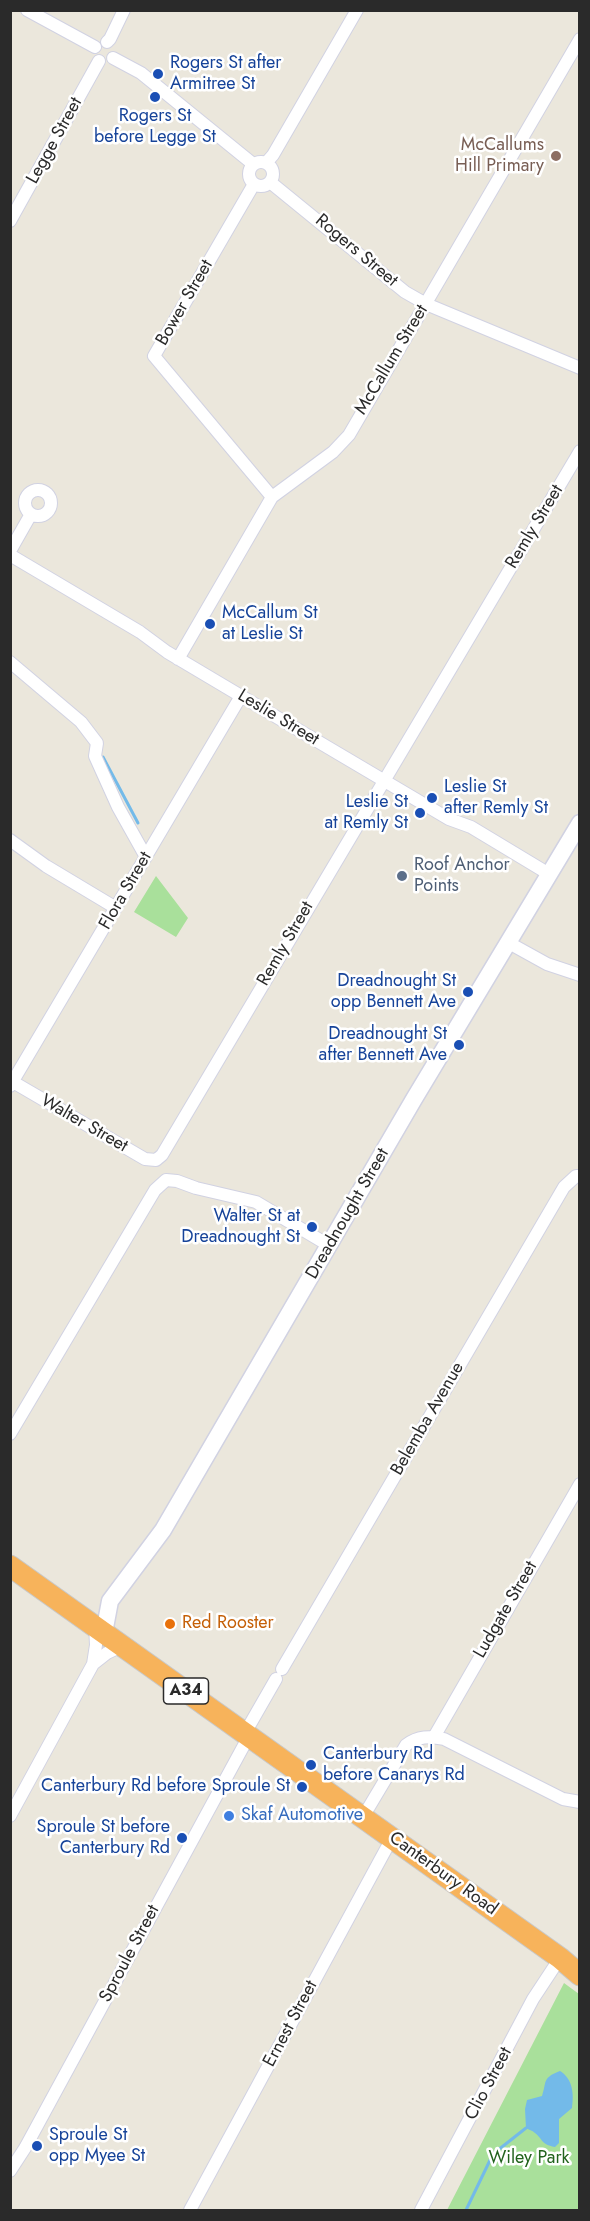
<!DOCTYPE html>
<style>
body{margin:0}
#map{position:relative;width:590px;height:2221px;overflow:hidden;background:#ebe7dc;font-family:Jost,sans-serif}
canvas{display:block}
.frame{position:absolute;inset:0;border:12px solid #2a2a2a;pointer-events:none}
</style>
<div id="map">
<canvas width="590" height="2221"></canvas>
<div class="frame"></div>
</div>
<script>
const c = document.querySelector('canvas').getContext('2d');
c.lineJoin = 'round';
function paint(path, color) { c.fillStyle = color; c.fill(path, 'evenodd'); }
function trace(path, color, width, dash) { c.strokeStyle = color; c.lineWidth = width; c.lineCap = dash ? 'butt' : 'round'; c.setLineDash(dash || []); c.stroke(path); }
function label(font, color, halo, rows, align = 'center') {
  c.font = font + ' Jost,sans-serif'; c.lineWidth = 5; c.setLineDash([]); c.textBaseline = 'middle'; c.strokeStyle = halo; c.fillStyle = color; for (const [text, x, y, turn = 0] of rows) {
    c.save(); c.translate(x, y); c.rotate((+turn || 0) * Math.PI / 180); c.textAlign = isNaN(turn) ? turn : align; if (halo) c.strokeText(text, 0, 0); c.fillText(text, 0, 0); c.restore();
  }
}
const green = new Path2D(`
 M 156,876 L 188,918 L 176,937 L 134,912 Z
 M 564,1983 L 579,1994 L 579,2210 L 447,2210 Z`);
const water = new Path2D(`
 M 560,2071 C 573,2079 574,2094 572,2108 L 559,2119 L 559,2143 L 555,2147 C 540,2144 544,2140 535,2133 C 532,2130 529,2130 526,2128 L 525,2109 L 527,2100 L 542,2096 C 547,2081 542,2078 560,2071 Z`);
const stream = new Path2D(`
 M 103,757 L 138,823
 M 466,2210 L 493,2154 L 526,2128`);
const street = new Path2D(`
 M 27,10 L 95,47
 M 107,42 L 110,39 L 124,10
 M 113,58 L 141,73 L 253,164
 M249 174a12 12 0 1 1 24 0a12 12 0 1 1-24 0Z
 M 266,163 L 273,155 L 357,10
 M 270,182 L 405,292 L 426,304 L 580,368
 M 254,184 L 154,356 L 272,497
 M 10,221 L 99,61
 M25 503a13 13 0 1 1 26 0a13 13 0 1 1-26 0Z
 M 10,551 L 31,514
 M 10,555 L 140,632 L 167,652 L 241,696 L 449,819 L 471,827 L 549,874
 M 178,659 L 272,497 L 333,452 L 349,435 L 580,39
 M 10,662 L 81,722 L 97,743 L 95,756 L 118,807 L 146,857
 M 10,840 L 46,866 L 116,908
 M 509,943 L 547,964 L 580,975
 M 13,1082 L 145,1159 L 156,1160
 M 10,1086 L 241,696
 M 156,1160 L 162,1155 L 580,451
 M 166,1180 L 177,1181 L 196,1188 L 256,1202 L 330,1246
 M 10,1434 L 155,1190 L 166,1180
 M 93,1664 L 96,1645 L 95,1626
 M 282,1669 L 564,1187 L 576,1176 L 580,1176
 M 245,1733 L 276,1679
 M 434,1737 L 580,1484
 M 10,1816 L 93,1664 L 107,1653 L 122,1646
 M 363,1817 L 406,1745 C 418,1736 430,1736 444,1739 L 563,1799 L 580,1802
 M 10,2171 L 25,2148 L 249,1736
 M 190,2210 L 392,1838
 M 421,2210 L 533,1999 L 560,1958`);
const secondary = new Path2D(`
 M 104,1633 L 110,1601 L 163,1530 L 414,1099 L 580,823`);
const highway = new Path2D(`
 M 10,1566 L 560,1958 L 580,1975`);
const markers = [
 [158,74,6,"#1a4fb4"],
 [155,97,6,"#1a4fb4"],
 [556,156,6,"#8d6e63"],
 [210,624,6,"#1a4fb4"],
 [432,798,6,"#1a4fb4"],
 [420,813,6,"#1a4fb4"],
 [402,876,6,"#5c6f8a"],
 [468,992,6,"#1a4fb4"],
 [459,1045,6,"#1a4fb4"],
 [312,1227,6,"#1a4fb4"],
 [170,1624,6,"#e8710a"],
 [311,1765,6,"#1a4fb4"],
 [302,1787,6,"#1a4fb4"],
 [229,1816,6,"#3f7fe0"],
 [182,1838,6,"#1a4fb4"],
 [37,2146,6,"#1a4fb4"]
];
const shields = [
 [186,1691,45]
];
const shieldNames = [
 ["A34",186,1691]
];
const transitNames = [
 ["Rogers St after",170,64,"left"],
 ["Armitree St",170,85,"left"],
 ["Rogers St",155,117,"center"],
 ["before Legge St",155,138,"center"],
 ["McCallum St",222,614,"left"],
 ["at Leslie St",222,635,"left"],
 ["Leslie St",444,788,"left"],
 ["after Remly St",444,809,"left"],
 ["Leslie St",408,803],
 ["at Remly St",408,824],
 ["Dreadnought St",456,982],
 ["opp Bennett Ave",456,1003],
 ["Dreadnought St",447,1035],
 ["after Bennett Ave",447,1056],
 ["Walter St at",300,1217],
 ["Dreadnought St",300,1238],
 ["Canterbury Rd",323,1755,"left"],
 ["before Canarys Rd",323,1776,"left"],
 ["Canterbury Rd before Sproule St",290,1787],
 ["Sproule St before",170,1828],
 ["Canterbury Rd",170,1849],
 ["Sproule St",49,2136,"left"],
 ["opp Myee St",49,2157,"left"]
];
const streetNames = [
 ["Legge Street",55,141,-61],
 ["Rogers Street",356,251,40],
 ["Bower Street",185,303,-60],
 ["McCallum Street",392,360,-59],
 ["Remly Street",535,527,-59],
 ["Leslie Street",278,718,31],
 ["Flora Street",126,891,-60],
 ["Remly Street",286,944,-60],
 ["Walter Street",84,1124,30],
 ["Dreadnought Street",348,1214,-60],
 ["Belemba Avenue",428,1419,-60],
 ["Ludgate Street",506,1610,-60],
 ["Canterbury Road",443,1874,36],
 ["Sproule Street",130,1954,-62],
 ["Ernest Street",291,2024,-62],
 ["Clio Street",489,2084,-62]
];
const educationNames = [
 ["McCallums",544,146],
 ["Hill Primary",544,167]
];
const serviceNames = [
 ["Roof Anchor",414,866],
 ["Points",414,887]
];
const foodNames = [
 ["Red Rooster",182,1624]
];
const shopNames = [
 ["Skaf Automotive",241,1816]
];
const parkNames = [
 ["Wiley Park",529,2159]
];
paint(green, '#a9e09b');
paint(water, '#73bae9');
trace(stream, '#73bae9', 3);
trace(street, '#d1d2e2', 14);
trace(secondary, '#d1d2e2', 19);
trace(highway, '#c8c8c8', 23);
trace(street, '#fff', 12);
trace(secondary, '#fff', 16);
trace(highway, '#f7b35b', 21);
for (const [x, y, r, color] of markers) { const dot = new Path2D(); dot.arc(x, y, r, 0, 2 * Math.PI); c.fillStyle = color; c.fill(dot); trace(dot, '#fff', 2); }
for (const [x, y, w] of shields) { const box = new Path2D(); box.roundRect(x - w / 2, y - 13, w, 26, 4.5); c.fillStyle = '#fff'; c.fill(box); trace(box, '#2a2a2a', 1.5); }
label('bold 16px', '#2a2a2a', null, shieldNames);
label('18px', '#164399', '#fff', transitNames, 'right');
label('18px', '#2a2a2a', '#fff', streetNames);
label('18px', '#785e54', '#fff', educationNames, 'right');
label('18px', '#4e5e75', '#fff', serviceNames, 'left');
label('18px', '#c56008', '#fff', foodNames, 'left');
label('18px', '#366cbe', '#fff', shopNames, 'left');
label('18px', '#22631d', '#fff', parkNames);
</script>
